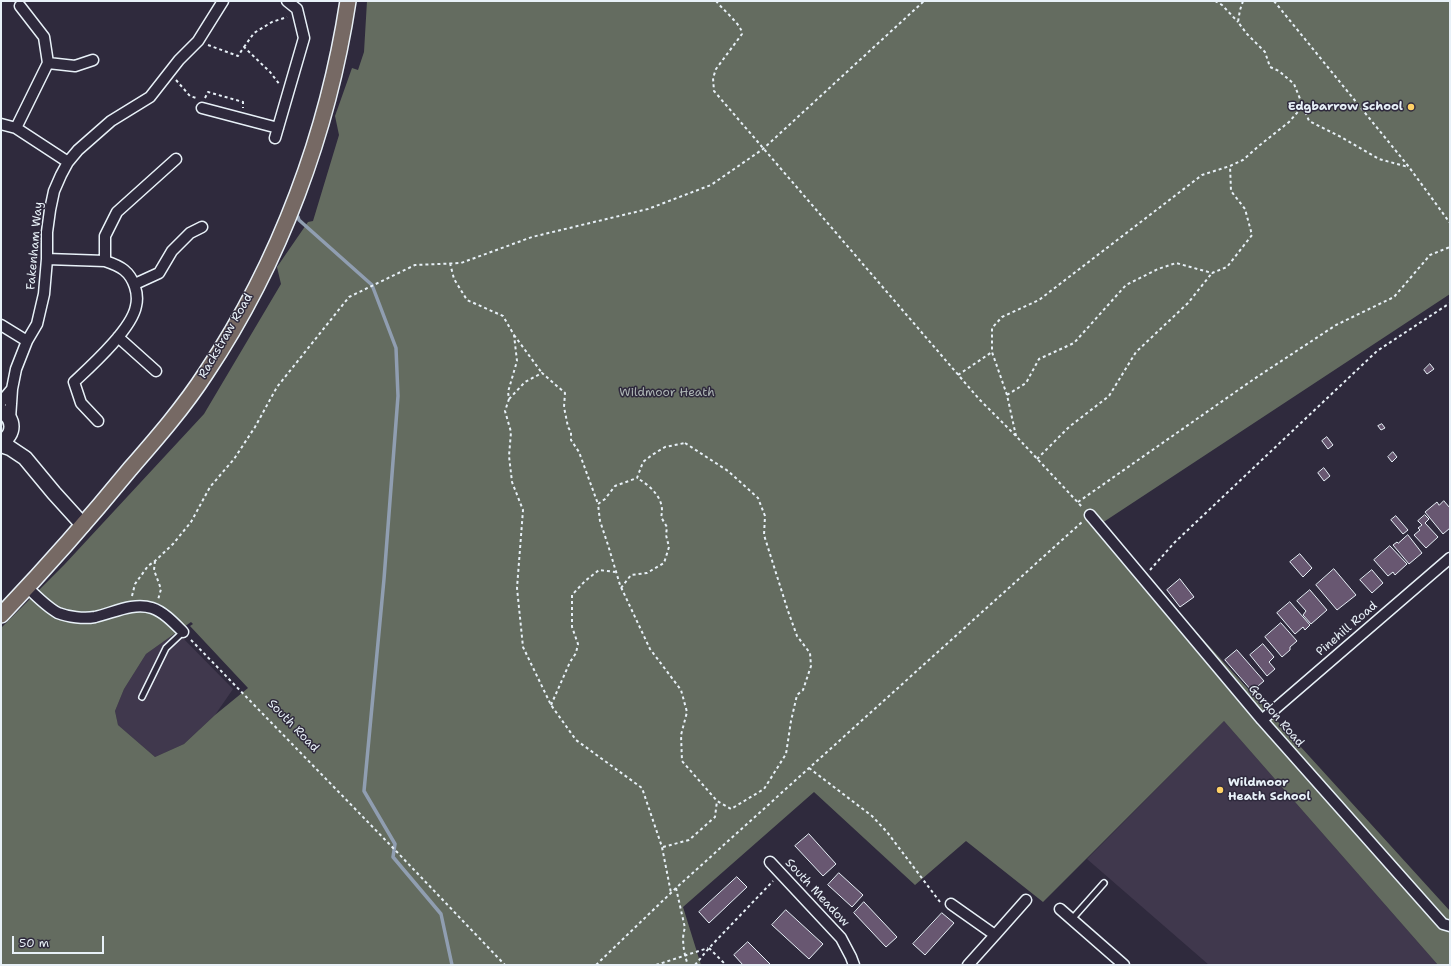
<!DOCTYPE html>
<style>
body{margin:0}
#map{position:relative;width:1451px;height:966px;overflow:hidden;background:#2f2a3d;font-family:"Shantell Sans",sans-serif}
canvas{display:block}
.frame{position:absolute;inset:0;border:2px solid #e8f1f8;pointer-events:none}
.scale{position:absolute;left:12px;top:936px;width:92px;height:18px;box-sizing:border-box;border:2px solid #e8f1f8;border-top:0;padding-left:5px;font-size:12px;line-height:14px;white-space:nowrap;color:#e8f1f8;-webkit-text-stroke:3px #2f2a3d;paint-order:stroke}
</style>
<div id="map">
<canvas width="1451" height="966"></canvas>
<div class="frame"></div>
<div class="scale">50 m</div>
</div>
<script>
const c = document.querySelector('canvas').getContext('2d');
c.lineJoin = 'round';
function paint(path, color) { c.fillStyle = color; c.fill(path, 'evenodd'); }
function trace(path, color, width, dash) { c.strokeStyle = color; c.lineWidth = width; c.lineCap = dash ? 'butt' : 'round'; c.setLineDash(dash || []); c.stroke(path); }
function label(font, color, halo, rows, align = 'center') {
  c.font = font + ' "Shantell Sans",sans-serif'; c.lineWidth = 3; c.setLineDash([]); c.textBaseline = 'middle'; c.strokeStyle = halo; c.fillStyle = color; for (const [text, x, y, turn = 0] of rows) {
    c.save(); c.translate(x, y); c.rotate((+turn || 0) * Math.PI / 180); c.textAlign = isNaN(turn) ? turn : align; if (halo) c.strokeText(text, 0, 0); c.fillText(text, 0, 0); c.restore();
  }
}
const built = new Path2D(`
 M 177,632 L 233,689 L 215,715 L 184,744 L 155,757 L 118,725 L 115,711 L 124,689 L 146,654 Z
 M 1224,721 L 1438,965 L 1209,965 L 1087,859 Z`);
const green = new Path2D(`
 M 367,1 L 1450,1 L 1450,294 L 1099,525 L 1450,911 L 1449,965 L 1438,965 L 1224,721 L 1043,902 L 966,841 L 915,885 L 814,792 L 683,907 L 701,965 L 1,965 L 1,628 L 64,565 L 204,414 L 281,284 L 277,267 L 308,222 L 313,221 L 339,135 L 335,116 L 352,68 L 358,70 L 364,52 ZM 191,622 L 193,624 L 190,626 L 248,688 L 215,715 L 184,744 L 155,757 L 118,725 L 115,711 L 124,689 L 146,654 Z`);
const stream = new Path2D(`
 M 298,217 L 299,220 L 372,285 L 396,348 L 398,396 L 384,579 L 364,791 L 395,844 L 393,857 L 441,914 L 452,965`);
const building = new Path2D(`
 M 1430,364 L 1434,369 L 1427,374 L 1424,370 Z
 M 1382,424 L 1385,428 L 1381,430 L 1378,426 Z
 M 1327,437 L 1333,445 L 1328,449 L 1322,441 Z
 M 1393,452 L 1397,457 L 1392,462 L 1388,457 Z
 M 1324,468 L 1330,476 L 1324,481 L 1318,473 Z
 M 1444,501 L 1450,508 L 1450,528 L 1443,534 L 1425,512 L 1437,502 L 1439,505 Z
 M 1425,515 L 1429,519 L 1425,523 L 1438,537 L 1426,548 L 1414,535 L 1420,530 L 1418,528 L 1422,525 L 1418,521 Z
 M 1396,516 L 1408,530 L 1403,534 L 1391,520 Z
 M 1408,535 L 1422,553 L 1409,564 L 1393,545 L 1397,542 L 1398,543 Z
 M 1390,546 L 1407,564 L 1395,575 L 1393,572 L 1388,576 L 1374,560 Z
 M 1300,554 L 1312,568 L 1303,577 L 1290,562 Z
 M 1334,569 L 1356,595 L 1337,610 L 1316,585 Z
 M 1372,570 L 1383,583 L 1372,593 L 1360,580 Z
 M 1180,579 L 1194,597 L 1180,607 L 1167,590 Z
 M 1310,590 L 1327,610 L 1311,624 L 1303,615 L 1306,611 L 1297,601 Z
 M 1290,602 L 1310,625 L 1305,630 L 1303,627 L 1295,634 L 1277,613 Z
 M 1281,623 L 1297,641 L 1290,647 L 1290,650 L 1282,657 L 1265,637 Z
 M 1263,644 L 1274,657 L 1269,662 L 1275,669 L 1267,676 L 1250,655 Z
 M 1237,650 L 1264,681 L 1252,691 L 1225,660 Z
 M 809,834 L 836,864 L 823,876 L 795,846 Z
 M 839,873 L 863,895 L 852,907 L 828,885 Z
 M 737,877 L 747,887 L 709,923 L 699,912 Z
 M 864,902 L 897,937 L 886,947 L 854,913 Z
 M 786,910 L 823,944 L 809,959 L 772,925 Z
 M 942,913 L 954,923 L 925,955 L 913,944 Z
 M 748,942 L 771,965 L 743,965 L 734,955 Z`);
const path = new Path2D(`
 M 716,1 C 722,9 743,26 742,34 L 716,69 L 713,78 L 714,91 L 979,399 L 1016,436 L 1083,508
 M 1215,1 L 1222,5 L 1238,22
 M 1243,1 L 1240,10 L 1238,22 L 1247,34 L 1265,52 L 1270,67 L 1279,71 L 1294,84 L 1309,121 L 1341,137 L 1379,159 L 1408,167
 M 1274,1 L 1409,167 L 1450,223
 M 208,45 L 238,56 L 244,47 L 270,72 L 280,85
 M 244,47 L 254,33 L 272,22 L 287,17
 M 176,80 L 190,96 L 196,98
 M 205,98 L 208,92 L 243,102 L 243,108
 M 450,263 L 454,279 L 467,300 L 503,316 L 514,335 L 517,361 L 508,392 L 509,399 L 505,411 L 511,432 L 509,456 L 512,482 L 523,510 L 517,588 L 523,647 L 551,705 L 576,740 L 642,788 L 662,847 L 671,893
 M 514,335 L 542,373
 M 958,375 L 992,352
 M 1007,395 L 1026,383 L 1039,359 L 1074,343 L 1126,285 L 1158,269 L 1176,263 L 1212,273 L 1227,267 L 1252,235 L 1245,209 L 1231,191 L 1230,166
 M 509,399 L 525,382 L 542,373 L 565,393 L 564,407 L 568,427 L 571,432 L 571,440 L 579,452 L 598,504
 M 1016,436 L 1007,395 L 992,352 L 992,328 L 1002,317 L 1039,300 L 1202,175 L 1230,166 L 1243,160 L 1260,145 L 1289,122 L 1304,105
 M 685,443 L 728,471 L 758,498 L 765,516 L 764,535 L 788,611 L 797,636 L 810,653 L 811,666 L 803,690 L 797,695 L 791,721 L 786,754 L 764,789 L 731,809 L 717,801 L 682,761 L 681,735 L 687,712 L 681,690 L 650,649 L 620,585 L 608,545 L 600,521 L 598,504 L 605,499 L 615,486 L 637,478 L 643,462 L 652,455 L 665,447 Z
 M 1037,459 L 1069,427 L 1109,396 L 1136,352 L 1188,303 L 1212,273
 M 1078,502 L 1254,379 L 1336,325 L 1394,297 L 1430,255 L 1450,247
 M 155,561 L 154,570 L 161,589 L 158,600
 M 1150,570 L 1174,543 L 1377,351 L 1450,303
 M 621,588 L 631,575 L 647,573 L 664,563 L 669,547 L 666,535 L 667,527 L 661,517 C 666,500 651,486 637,478
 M 132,596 L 135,584 L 148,566 L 155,561 L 173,544 L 191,522 L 210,487 L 234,459 L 255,427 L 277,387 L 349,297 L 415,265 L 461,263 L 532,237 L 648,209 L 711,185 L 763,149 L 924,1
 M 191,640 L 397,852 L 505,965
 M 551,705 L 570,662 L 576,653 L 578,644 L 572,627 L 572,595 L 585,581 L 599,570 L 615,572
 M 809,768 L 872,816 L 887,832 L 940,902
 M 663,847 L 689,840 L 715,817 L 717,801
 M 676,888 L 685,928 C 681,938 684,954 688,965
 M 709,948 L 726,965
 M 596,965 L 676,888 L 1082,522
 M 656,965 L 708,948
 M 695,965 L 709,948 L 773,881`);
const lane = new Path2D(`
 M 142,697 L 166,648 L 183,632
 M 1072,919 L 1104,883`);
const street = new Path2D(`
 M 48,63 L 75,66 L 93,60
 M 202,108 L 278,128
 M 1,124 L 16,128 L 68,162
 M 16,128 L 48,63 L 44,37 L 20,6
 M 275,138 L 304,38 L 297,9 L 287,1
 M 47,259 L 105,261
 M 135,284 L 159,273 L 172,251 L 190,233 L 202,227
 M 1,325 L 27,341
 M 118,337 L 156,371
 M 1,402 L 12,389
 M 10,419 L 12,389 L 16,369 L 27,341 L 37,324 L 44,294 L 47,259 L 47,232 L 50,210 L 54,191 L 61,175 L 68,162 L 78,150 L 111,121 L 150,97 L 179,60 L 198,41 L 223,1
 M 98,421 L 81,403 L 74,382 C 91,366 132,329 136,306 C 139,294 134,278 124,270 C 119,266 111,263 105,261 L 105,236 L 117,212 L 176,159
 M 1090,515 L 1262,720 L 1443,924 L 1450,926
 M 27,587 C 36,596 47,607 58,613 C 68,617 84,619 95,617 C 113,613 133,602 152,608 C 164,612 174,623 183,632
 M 1262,720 L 1450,558
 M 770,862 L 841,938 L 851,957 L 854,965
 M 951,904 L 995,935 L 968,965
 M 1060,909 L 1124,965
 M 995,935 L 1026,900`);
const secondary = new Path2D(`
 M 1,411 C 15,418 15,435 1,442
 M 1,445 L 10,448 L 25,458 L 54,493 L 83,525`);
const primary = new Path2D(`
 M 1,615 C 46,568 89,519 130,469 C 157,438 184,407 206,373 C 280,262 328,132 348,1`);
const markers = [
 [1411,107,4,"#ffd166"],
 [1220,790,4,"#ffd166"]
];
const poiNames = [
 ["Edgbarrow School",1403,107],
 ["Wildmoor",1228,783,"left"],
 ["Heath School",1228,797,"left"]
];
const streetNames = [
 ["Fakenham Way",35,246,-85],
 ["Rackstraw Road",226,336,-60],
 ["Pinehill Road",1347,629,-41],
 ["Gordon Road",1276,716,49],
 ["South Road",293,726,46],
 ["South Meadow",817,893,47]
];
const parkNames = [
 ["Wildmoor Heath",667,393]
];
paint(built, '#40384d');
paint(green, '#646c60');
trace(stream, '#909eb1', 3.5);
paint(building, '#685771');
trace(building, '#e8f1f8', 1);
trace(lane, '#e8f1f8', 8);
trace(street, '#e8f1f8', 13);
trace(secondary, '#e8f1f8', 17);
trace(primary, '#e8f1f8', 18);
trace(path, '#e8f1f8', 2, [3, 3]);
trace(lane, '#2f2a3d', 5);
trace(street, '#2f2a3d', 10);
trace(secondary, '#2f2a3d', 14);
trace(primary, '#766964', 15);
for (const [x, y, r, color] of markers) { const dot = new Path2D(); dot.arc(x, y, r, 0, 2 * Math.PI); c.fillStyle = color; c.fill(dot); trace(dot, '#2f2a3d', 1.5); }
label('bold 12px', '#e8f1f8', '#2f2a3d', poiNames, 'right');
label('12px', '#e8f1f8', '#2f2a3d', streetNames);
label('12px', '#adb5b4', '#2f2a3d', parkNames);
</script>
